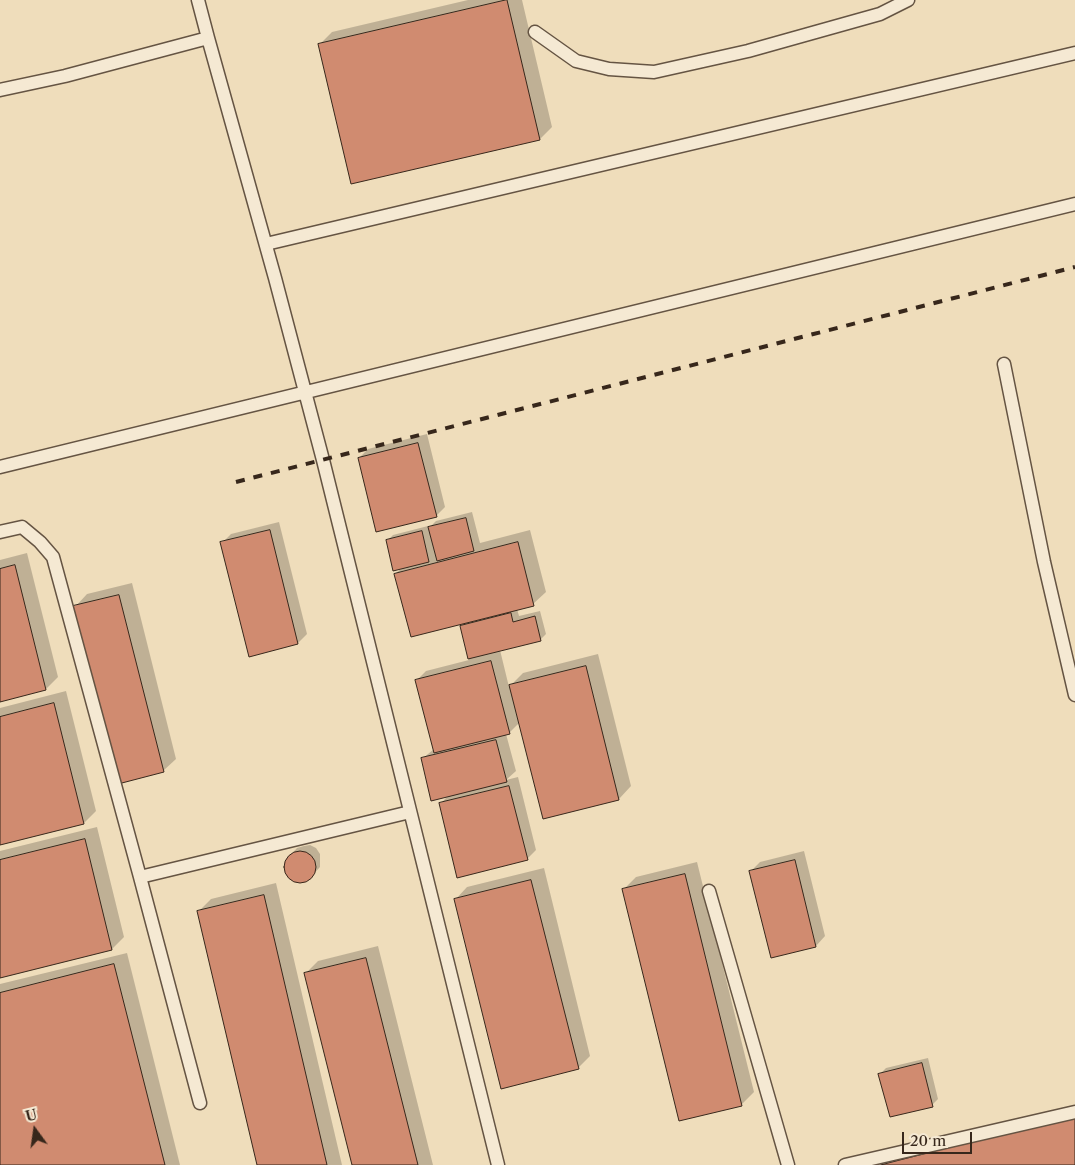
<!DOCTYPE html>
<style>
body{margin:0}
#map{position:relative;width:1075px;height:1165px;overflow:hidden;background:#efddbb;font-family:"Libre Caslon Text",serif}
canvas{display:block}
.north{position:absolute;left:10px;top:1105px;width:50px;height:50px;-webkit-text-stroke:4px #f5e9d3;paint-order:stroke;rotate:346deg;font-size:14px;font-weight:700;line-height:20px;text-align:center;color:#37271b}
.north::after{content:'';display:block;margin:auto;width:18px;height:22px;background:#37271b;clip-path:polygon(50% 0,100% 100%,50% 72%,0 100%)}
.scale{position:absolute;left:902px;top:1132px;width:70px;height:22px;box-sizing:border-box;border:2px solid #37271b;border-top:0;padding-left:6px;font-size:15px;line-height:18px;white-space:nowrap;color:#37271b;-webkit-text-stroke:4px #f5e9d3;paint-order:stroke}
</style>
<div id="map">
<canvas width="1075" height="1165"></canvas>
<div class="north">U</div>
<div class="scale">20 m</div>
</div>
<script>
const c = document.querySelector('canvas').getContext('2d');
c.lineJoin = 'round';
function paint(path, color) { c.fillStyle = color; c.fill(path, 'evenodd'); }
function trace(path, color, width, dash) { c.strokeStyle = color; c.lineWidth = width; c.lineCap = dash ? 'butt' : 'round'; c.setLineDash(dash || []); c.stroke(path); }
const shadow = new Path2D(`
 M 468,0 L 522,0 L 552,127 L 540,139 L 320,44 L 332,32 Z
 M 427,434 L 445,507 L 436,516 L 359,458 L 368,449 Z
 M 472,512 L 480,543 L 530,530 L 546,592 L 533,604 L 517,609 L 519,616 L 540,611 L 546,634 L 540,640 L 500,650 L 509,687 L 523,673 L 598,654 L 631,786 L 619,799 L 544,818 L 520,722 L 509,733 L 506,734 L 516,771 L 506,780 L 518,777 L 536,850 L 527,859 L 440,804 L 449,795 L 422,759 L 434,749 L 417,680 L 426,671 L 469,660 L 461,626 L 465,622 L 395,574 L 402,568 L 387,541 L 393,535 L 428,526 L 428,529 L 436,521 Z
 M 279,522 L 307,634 L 298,643 L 222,543 L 231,534 Z
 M 27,553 L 58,677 L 46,689 L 0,701 L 0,560 Z
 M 132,583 L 176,759 L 163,771 L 75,607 L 87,594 Z
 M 66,691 L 96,811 L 84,823 L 0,844 L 0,708 Z
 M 97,827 L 124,937 L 112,949 L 0,977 L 0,851 Z
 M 310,845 L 316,848 L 320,854 L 320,867 L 309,879 L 303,882 L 296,881 L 290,879 L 286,873 L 285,867 L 286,860 L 297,848 L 304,846 Z
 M 804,851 L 825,936 L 816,946 L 750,872 L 760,862 Z
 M 697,862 L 754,1092 L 742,1104 L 680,1119 L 624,889 L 636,877 Z
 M 544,868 L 590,1056 L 578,1068 L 455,900 L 467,887 Z
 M 276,883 L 342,1165 L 258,1165 L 199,911 L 211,899 Z
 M 378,946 L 433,1165 L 353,1165 L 305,974 L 318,961 Z
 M 127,953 L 180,1165 L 0,1165 L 0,984 Z
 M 928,1058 L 938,1099 L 932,1105 L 880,1074 L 886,1068 Z
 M 1075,1106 L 1075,1165 L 848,1165 Z`);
const building = new Path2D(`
 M 507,0 L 540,140 L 351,184 L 318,44 Z
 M 418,443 L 437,517 L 376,532 L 358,458 Z
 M 466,518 L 474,551 L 437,561 L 428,527 Z
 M 270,530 L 298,644 L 249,657 L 220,542 Z
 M 422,531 L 429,562 L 393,571 L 386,540 Z
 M 518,542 L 534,606 L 411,637 L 394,574 Z
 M 15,565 L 46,690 L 0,702 L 0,569 Z
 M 119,595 L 164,772 L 118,784 L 73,606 Z
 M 511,613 L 513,622 L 535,616 L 541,641 L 468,659 L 460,626 Z
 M 491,661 L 510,734 L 434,753 L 415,680 Z
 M 586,666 L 619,800 L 543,819 L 509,685 Z
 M 54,703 L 84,824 L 0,845 L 0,717 Z
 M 496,740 L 507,782 L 431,801 L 421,758 Z
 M 509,786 L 528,860 L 457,878 L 439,803 Z
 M 85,839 L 112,950 L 0,978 L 0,860 Z
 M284 867a16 16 0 1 1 32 0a16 16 0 1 1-32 0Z
 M 795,860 L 816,947 L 771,958 L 749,871 Z
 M 685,874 L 742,1106 L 679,1121 L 622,889 Z
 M 531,880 L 579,1069 L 501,1089 L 454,899 Z
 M 264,895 L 327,1165 L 257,1165 L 197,911 Z
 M 366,958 L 418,1165 L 352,1165 L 304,973 Z
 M 114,964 L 165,1165 L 0,1165 L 0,993 Z
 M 922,1063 L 933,1107 L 890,1117 L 878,1074 Z
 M 1075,1115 L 1075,1165 L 881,1165 Z`);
const lane = new Path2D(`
 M 198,0 L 208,38 L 275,278 L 323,460 L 498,1165
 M 535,32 L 576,61 L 609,69 L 654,72 L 748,51 L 880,14 L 908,0
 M 0,90 L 65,76 L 208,38
 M 266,244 L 1075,53
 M 1004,364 L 1044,562 L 1075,695
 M 0,467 L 1075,204
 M 0,532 L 22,527 L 40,542 L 53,557 L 140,877 L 410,812
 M 140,877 L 200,1103
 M 709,891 L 788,1165
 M 845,1165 L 1075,1112`);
const rail = new Path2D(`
 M 236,482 L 1075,267`);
paint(shadow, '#0003');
paint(building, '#d08b70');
trace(building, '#37271b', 1);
trace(lane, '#655443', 15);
trace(lane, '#f5e9d3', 12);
trace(rail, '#37271b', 4, [9, 9]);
</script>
